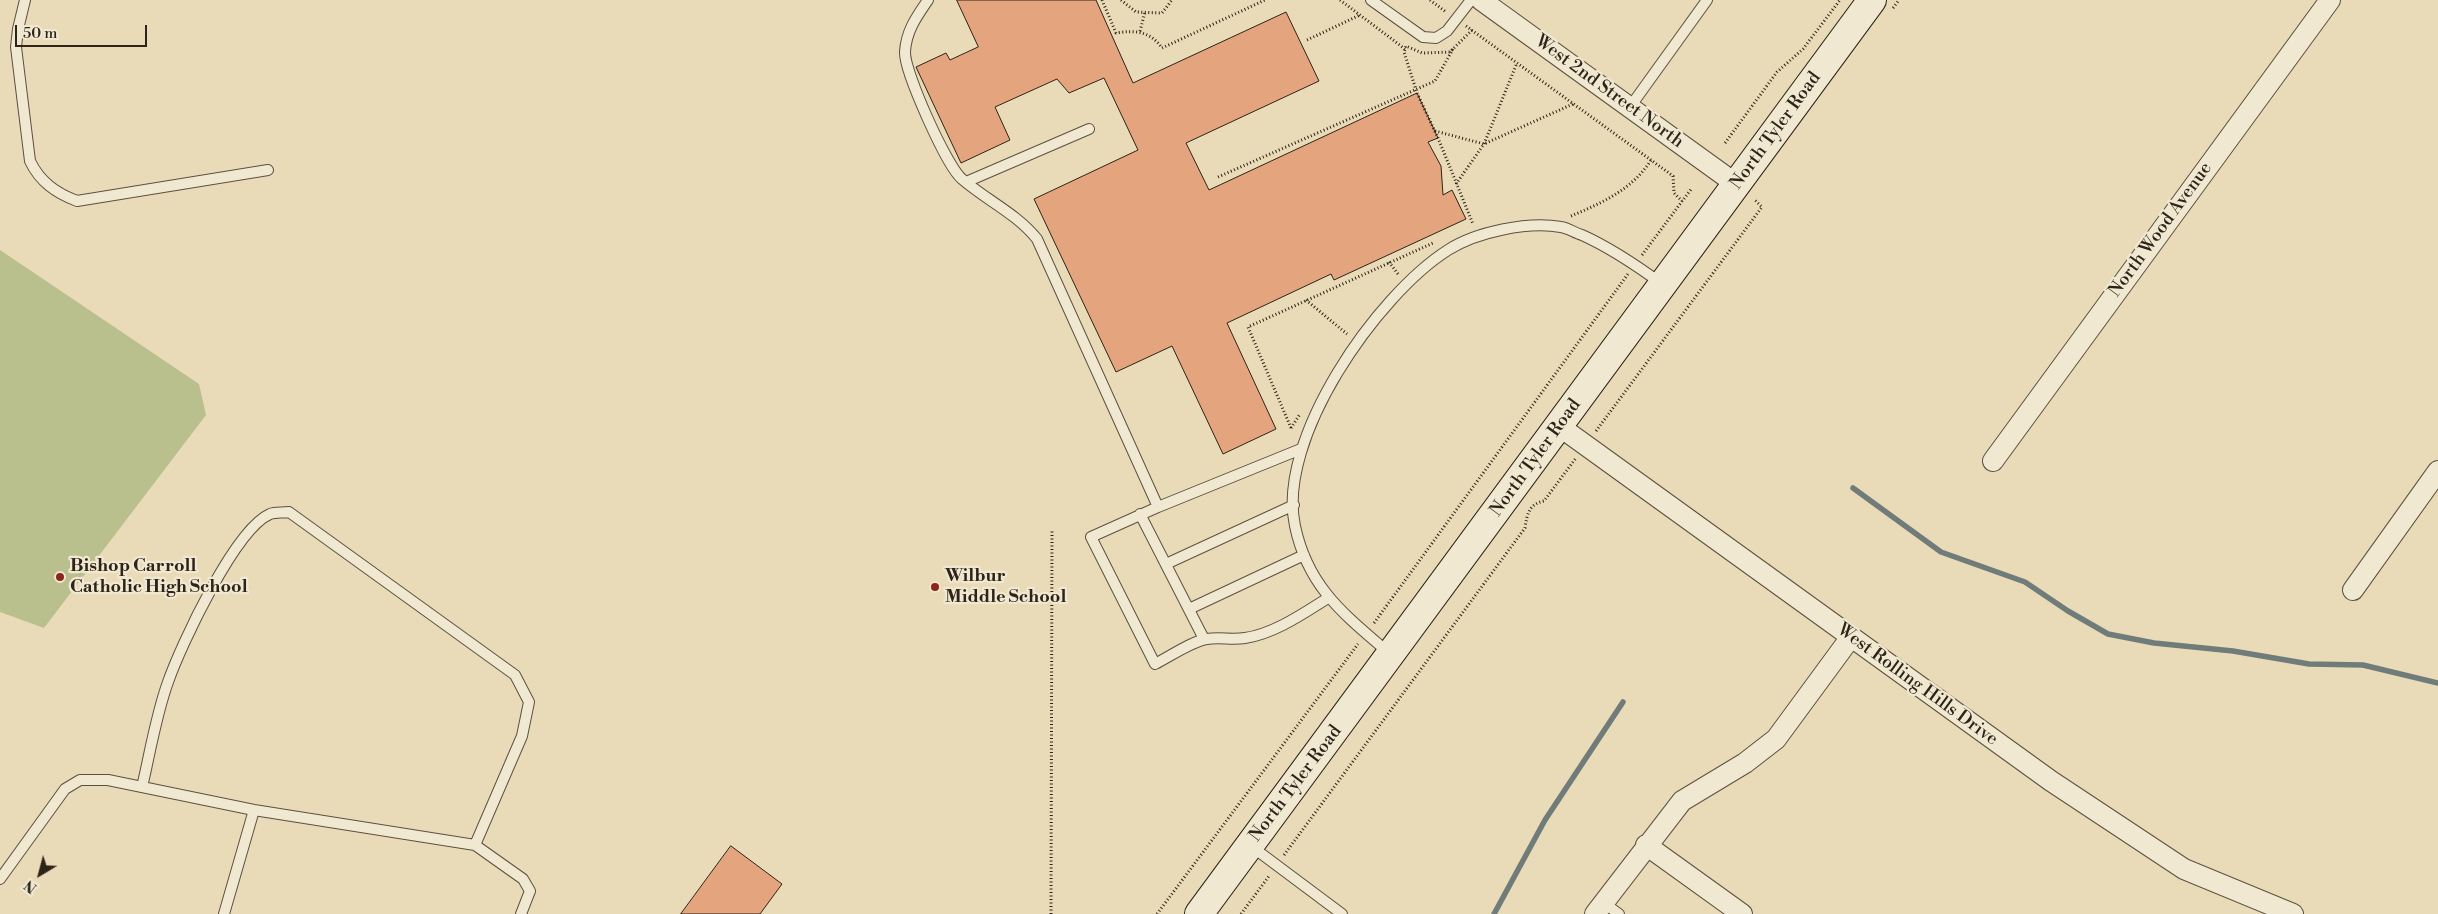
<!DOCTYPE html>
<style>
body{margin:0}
#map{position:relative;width:2438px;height:914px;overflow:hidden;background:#e9dbb8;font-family:"Libre Bodoni",serif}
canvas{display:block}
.north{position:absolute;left:15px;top:849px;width:50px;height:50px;-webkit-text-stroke:4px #f1e8d1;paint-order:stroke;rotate:217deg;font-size:14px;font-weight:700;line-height:20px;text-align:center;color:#2d2318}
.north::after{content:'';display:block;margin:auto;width:18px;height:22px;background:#2d2318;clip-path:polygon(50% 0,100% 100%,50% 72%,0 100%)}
.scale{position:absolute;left:15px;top:25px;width:132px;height:22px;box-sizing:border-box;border:2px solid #2d2318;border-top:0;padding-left:6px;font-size:15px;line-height:18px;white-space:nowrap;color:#2d2318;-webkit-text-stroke:4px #f1e8d1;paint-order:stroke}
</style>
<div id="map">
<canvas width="2438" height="914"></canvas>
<div class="north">N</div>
<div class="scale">50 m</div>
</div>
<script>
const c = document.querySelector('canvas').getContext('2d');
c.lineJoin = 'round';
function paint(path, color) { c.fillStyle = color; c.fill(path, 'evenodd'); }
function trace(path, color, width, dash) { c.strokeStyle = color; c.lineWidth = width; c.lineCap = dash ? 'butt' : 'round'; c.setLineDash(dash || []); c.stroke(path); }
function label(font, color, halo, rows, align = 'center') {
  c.font = font + ' "Libre Bodoni",serif'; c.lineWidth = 4.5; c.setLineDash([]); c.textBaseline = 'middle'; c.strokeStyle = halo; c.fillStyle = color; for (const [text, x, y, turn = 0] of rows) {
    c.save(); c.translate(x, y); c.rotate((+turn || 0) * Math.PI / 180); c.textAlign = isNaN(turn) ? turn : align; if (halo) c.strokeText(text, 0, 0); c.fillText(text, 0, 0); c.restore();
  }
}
const green = new Path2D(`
 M 0,250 L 199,384 L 206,415 L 44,628 L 0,612 Z`);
const stream = new Path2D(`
 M 1853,488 L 1941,552 L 2025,582 L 2068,611 L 2108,634 L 2154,643 L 2233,651 L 2309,664 L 2363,665 L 2438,683
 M 1494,914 L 1545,820 L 1623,702`);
const building = new Path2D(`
 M 957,0 L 1096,0 L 1133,83 L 1286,12 L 1319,81 L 1186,143 L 1209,190 L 1417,93 L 1438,138 L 1428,142 L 1441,166 L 1443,195 L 1452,190 L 1466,219 L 1334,280 L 1331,274 L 1227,323 L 1276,429 L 1223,454 L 1172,346 L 1116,372 L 1034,199 L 1138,150 L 1104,78 L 1069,93 L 1057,79 L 995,107 L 1010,140 L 961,163 L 916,67 L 946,53 L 950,60 L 978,47 Z
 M 731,846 L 782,884 L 760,914 L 681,914 Z`);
const path = new Path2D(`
 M 1102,0 L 1116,33 C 1135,30 1150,31 1162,48 L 1265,0
 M 1121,0 L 1136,12 L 1162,13 L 1172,0
 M 1340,0 L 1405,49
 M 1430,0 L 1446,12
 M 1893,8 L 1899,0
 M 1466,26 L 1673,176 L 1674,193 L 1682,201
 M 1472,30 L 1450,52 L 1422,53 L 1406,46 L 1404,52 L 1417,93 L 1438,138 L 1473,224
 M 1140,31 L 1145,12
 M 1307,40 L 1360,15
 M 1435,131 L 1484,144 L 1573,104
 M 1725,143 L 1777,72 L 1803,49 L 1840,0
 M 1218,177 L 1435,81 L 1453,49
 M 1456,184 L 1484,144 L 1517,63
 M 1571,216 C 1602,203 1633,189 1651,160
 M 1642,255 L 1692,188
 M 1389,262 L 1398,274
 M 1306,300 L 1347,334
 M 1291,428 L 1248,327 L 1433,243
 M 1291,428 L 1300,414
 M 1596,431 L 1762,207 L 1754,199
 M 1374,623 L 1628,274
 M 1284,855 L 1525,528 C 1527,514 1529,504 1544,501 L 1576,458
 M 1051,914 L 1052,529
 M 1157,914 L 1358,644
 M 1241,914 L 1269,876`);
const lane = new Path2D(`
 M 25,0 L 18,29 L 16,47 L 30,161 C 40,182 56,193 77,201 L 268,170
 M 928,0 C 917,16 906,31 905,52 C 904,71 947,167 962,179 C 986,200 1016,213 1037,239 L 1158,507 L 1301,449
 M 1371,0 L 1423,37 L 1436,38 L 1447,31 L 1471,0
 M 1630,107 L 1707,0
 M 966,182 L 1089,129
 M 1158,507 L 1091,537 L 1155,664 C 1169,657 1192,641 1207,639 C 1219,637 1233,640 1245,638 C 1274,634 1304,613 1328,598
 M 1140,514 L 1204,639
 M 1166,564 L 1294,505
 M 1189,609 L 1304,555
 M 1390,654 C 1345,615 1308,588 1295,526 C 1276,439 1377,295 1448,250 C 1476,232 1528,221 1561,227 C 1568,228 1575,233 1582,235 C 1611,248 1636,265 1662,284
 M 142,787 C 150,753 156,715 168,682 C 181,645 235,529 270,514 C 275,512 283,513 289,512 L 515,675 L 529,702 L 522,736 L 475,845
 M 1251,846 L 1342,914
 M 0,879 L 65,789 L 80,780 L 108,780 L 254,810 L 475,845 L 523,879 L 530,891 L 521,914
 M 1604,903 L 1619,914
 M 224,914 L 254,810`);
const street = new Path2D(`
 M 1481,0 L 1736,184
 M 1559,426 L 2051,781 L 2184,869 L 2293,914
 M 1993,461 L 2330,0
 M 2353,590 L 2438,471
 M 1646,845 L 1742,914
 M 1595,914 L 1682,801 L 1745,763 L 1776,739 L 1851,637`);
const secondary = new Path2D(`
 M 1199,914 L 1872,0`);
const markers = [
 [60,577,5,"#8f2418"],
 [935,587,5,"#8f2418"]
];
const streetNames = [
 ["West 2nd Street North",1609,92,36],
 ["North Tyler Road",1776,131,-54],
 ["North Wood Avenue",2161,230,-54],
 ["North Tyler Road",1536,458,-54],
 ["West Rolling Hills Drive",1917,685,36],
 ["North Tyler Road",1296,784,-53]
];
const poiNames = [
 ["Bishop Carroll",70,567],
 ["Catholic High School",70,588],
 ["Wilbur",945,577],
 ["Middle School",945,598]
];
paint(green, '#b9bf8d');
trace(stream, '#707c79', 5.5);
paint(building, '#e4a47e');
trace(building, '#2d2318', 1);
trace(lane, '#5c5140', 12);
trace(street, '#5c5140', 22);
trace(secondary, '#2d2318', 30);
trace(path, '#2d2318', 3, [1, 2.5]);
trace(lane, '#f1e8d1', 10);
trace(street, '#f1e8d1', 20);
trace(secondary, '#f1e8d1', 28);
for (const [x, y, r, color] of markers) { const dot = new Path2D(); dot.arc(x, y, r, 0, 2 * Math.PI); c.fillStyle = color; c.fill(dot); trace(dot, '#f1e8d1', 2); }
label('18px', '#2d2318', '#f1e8d1', streetNames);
label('bold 18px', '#2d2318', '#f1e8d1', poiNames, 'left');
</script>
